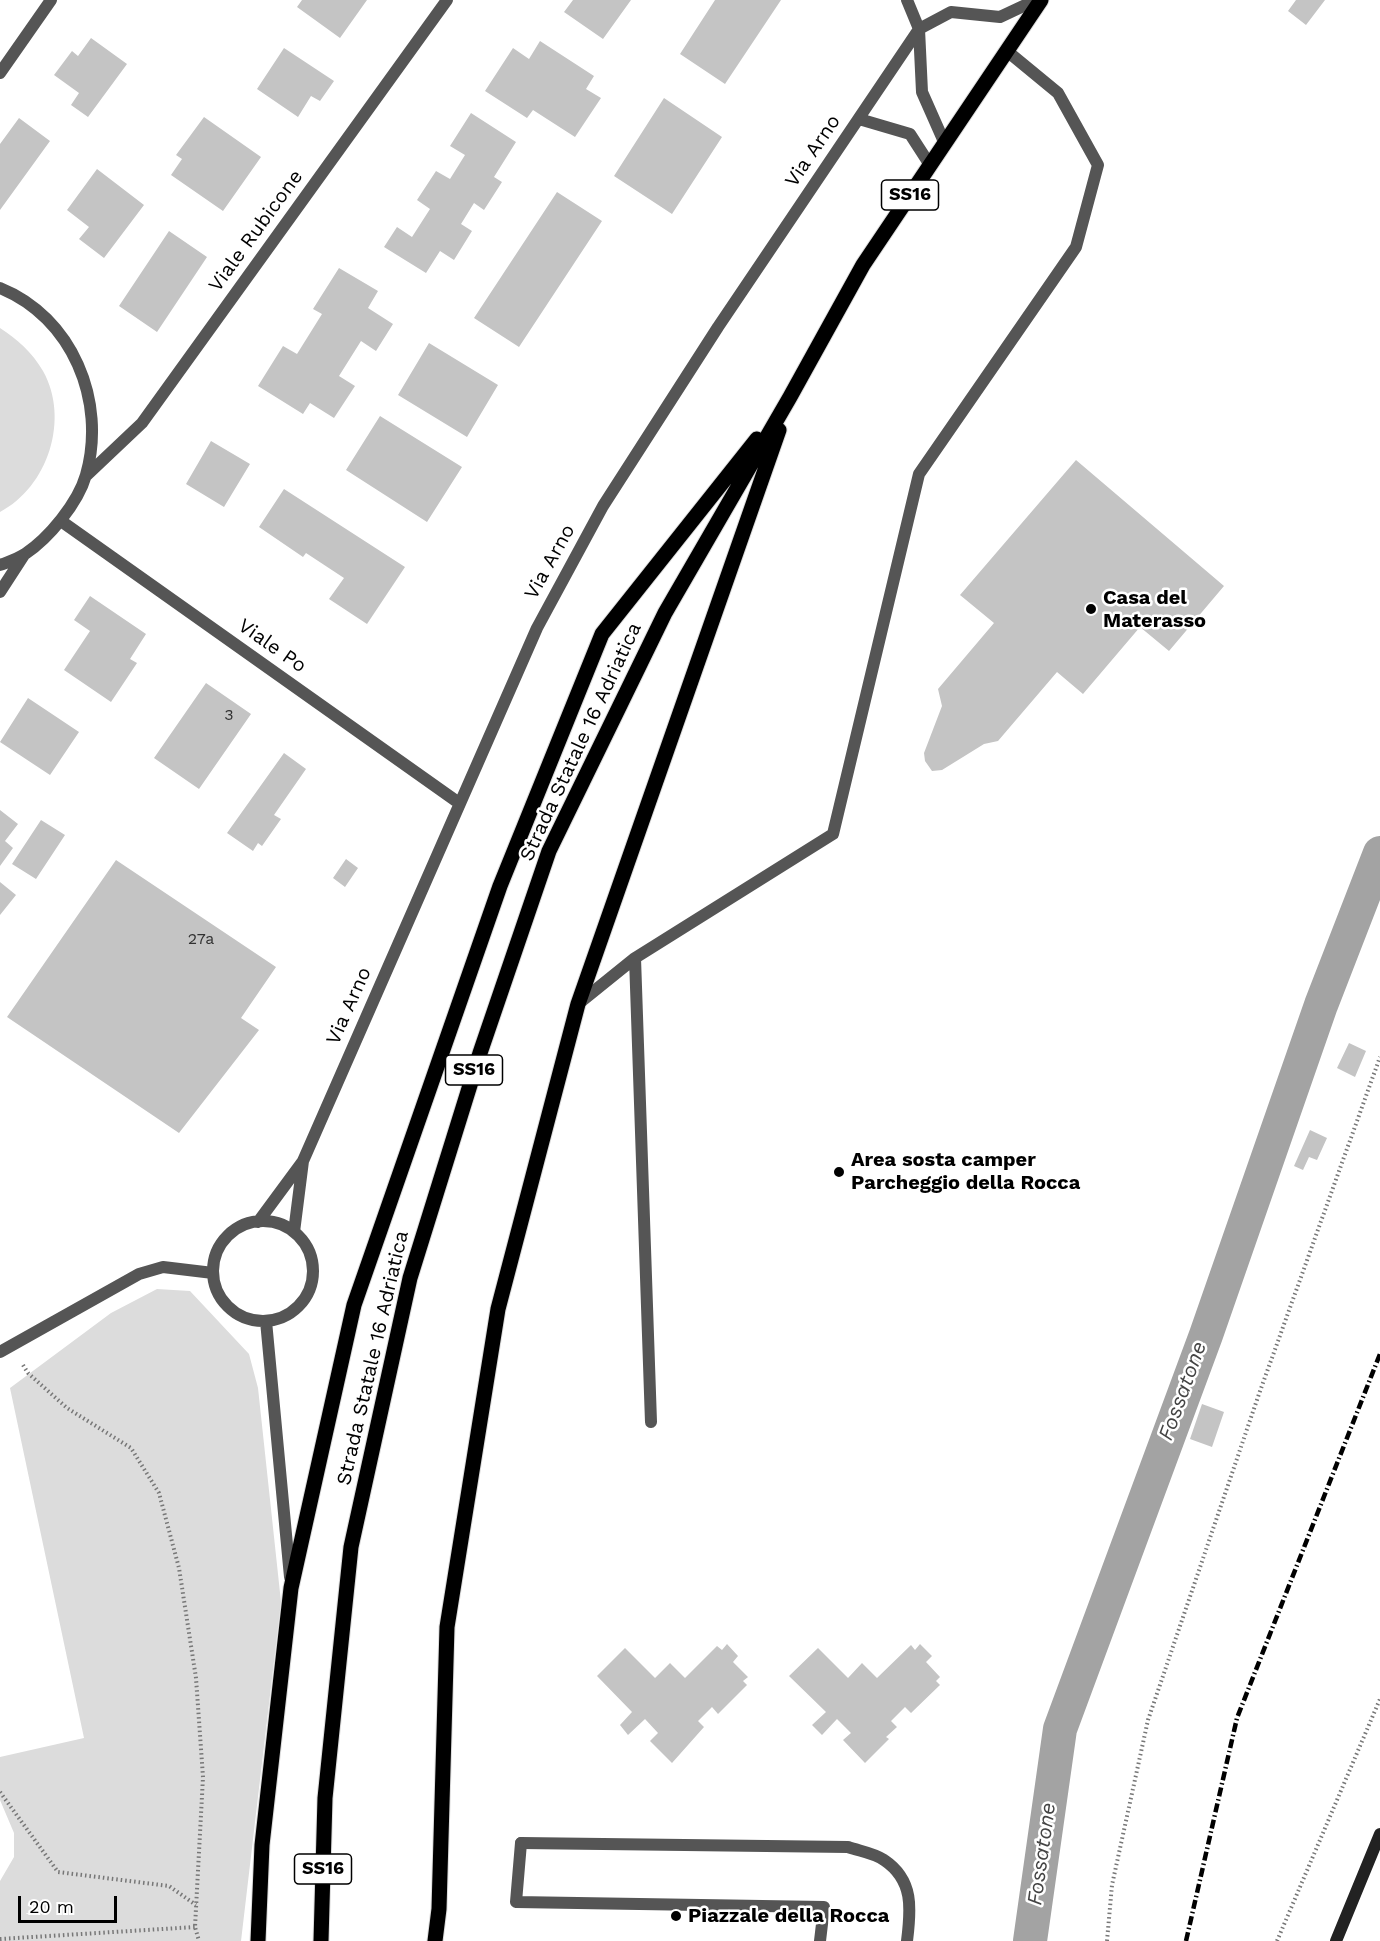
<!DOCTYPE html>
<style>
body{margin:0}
#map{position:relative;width:1380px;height:1941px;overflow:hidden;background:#fff;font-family:"Work Sans",sans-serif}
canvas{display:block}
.scale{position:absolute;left:18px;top:1896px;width:99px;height:27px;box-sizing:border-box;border:3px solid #000;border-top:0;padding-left:8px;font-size:18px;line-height:21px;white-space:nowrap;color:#000;-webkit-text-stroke:4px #fff;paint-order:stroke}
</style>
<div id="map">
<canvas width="1380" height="1941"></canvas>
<div class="scale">20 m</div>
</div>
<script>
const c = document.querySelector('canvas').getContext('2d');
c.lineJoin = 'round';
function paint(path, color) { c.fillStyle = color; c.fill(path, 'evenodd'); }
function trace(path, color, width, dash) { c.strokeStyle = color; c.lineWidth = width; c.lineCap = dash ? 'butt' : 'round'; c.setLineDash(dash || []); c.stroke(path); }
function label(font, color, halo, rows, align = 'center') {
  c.font = font + ' "Work Sans",sans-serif'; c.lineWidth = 5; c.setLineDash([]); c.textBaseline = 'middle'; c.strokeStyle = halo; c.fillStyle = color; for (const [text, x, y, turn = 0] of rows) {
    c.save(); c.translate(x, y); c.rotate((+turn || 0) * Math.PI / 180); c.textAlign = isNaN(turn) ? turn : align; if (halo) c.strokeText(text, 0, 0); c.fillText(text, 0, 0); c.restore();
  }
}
const green = new Path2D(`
 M 0,328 C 17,339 32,352 43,371 C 70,419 48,487 0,512 Z
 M 157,1289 L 190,1291 L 249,1354 L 258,1388 L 281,1602 L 241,1941 L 0,1941 L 0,1881 L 14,1857 L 14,1833 L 0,1800 L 0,1757 L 84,1738 L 10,1388 L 111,1313 Z`);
const canal = new Path2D(`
 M 1030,1941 L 1060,1729 L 1206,1335 L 1321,1005 L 1380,853`);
const building = new Path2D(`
 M 302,0 L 367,0 L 340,38 L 297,7 Z
 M 573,0 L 631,0 L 603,39 L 564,12 Z
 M 715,0 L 781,0 L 725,84 L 680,54 Z
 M 1296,0 L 1325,0 L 1306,25 L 1288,11 Z
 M 91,38 L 127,64 L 88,117 L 71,105 L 79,93 L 54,75 L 72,51 L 78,56 Z
 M 540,41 L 594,76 L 586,89 L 601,98 L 575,137 L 533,110 L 527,118 L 485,91 L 513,48 L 529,59 Z
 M 284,48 L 334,81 L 320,101 L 311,96 L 298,117 L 257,89 Z
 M 664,98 L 722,137 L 672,214 L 614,176 Z
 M 471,113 L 516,142 L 494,177 L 502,182 L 484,210 L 474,203 L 461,224 L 472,231 L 454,260 L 440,251 L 426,273 L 384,247 L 397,227 L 412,237 L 430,209 L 417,200 L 436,171 L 450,179 L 465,155 L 450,146 Z
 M 204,117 L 261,157 L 223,211 L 171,175 L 182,159 L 176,155 Z
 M 19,118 L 50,141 L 0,210 L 0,144 Z
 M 97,169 L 144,205 L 104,258 L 79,239 L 89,227 L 67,210 Z
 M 557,192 L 602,221 L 519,347 L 474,318 Z
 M 169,231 L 207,257 L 157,332 L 119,306 Z
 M 339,268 L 378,291 L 368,308 L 393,324 L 376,351 L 361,341 L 339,376 L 355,386 L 334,418 L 310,403 L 303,414 L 258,386 L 283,346 L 297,354 L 322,314 L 313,309 Z
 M 429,343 L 498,385 L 467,437 L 398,395 Z
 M 380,416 L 462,467 L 427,522 L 346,470 Z
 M 211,441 L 250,464 L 224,507 L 186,484 Z
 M 1076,460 L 1224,586 L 1169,651 L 1140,627 L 1083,694 L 1057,672 L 998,741 L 984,744 L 942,770 L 932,771 L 925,761 L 924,753 L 942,706 L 938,689 L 994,623 L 960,595 Z
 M 284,489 L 405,567 L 367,624 L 329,599 L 344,578 L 306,553 L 303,557 L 259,527 Z
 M 90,596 L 146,634 L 130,659 L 137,663 L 111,702 L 64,670 L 90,631 L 74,620 Z
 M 206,683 L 251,714 L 199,789 L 154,758 Z
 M 28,698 L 79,732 L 50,775 L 0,742 Z
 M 284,753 L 306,769 L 274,815 L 281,819 L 262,846 L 258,843 L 253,851 L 227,833 Z
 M 0,810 L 18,824 L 5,841 L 13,848 L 0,866 Z
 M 41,820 L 65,835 L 36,879 L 12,864 Z
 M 346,859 L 358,868 L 345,887 L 333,878 Z
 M 116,860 L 276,967 L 241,1018 L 259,1030 L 179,1133 L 7,1017 Z
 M 0,882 L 16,895 L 0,915 Z
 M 1349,1043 L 1366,1051 L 1355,1077 L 1337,1068 Z
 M 1310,1130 L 1327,1138 L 1317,1160 L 1309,1157 L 1303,1170 L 1294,1166 Z
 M 1202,1404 L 1224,1412 L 1212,1447 L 1190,1439 Z
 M 727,1644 L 738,1656 L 733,1662 L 748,1677 L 743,1681 L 747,1685 L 718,1714 L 712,1707 L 698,1721 L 704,1727 L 672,1763 L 650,1741 L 658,1733 L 645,1719 L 628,1735 L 620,1725 L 632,1712 L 597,1676 L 625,1648 L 655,1678 L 670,1663 L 685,1678 L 717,1646 L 722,1650 Z
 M 920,1644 L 932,1656 L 926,1662 L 940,1677 L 936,1681 L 940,1685 L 911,1713 L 905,1707 L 891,1721 L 897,1727 L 886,1737 L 889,1739 L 865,1763 L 843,1740 L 851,1733 L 837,1719 L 822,1735 L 812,1725 L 826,1712 L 789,1676 L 818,1648 L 848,1678 L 862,1663 L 877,1678 L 911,1645 L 915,1650 Z`);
const path = new Path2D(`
 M 23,1365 L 28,1373 L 67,1408 L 131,1448 L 159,1493 L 179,1568 L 196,1678 L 203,1777 L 195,1927 L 199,1941
 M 0,1792 L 58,1872 L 169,1886 L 196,1905
 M 0,1939 L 195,1927
 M 1107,1941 L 1112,1885 L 1148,1720 L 1259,1394 L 1380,1057
 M 1277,1941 L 1380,1699`);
const lane = new Path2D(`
 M 635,958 L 651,1422
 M 578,1004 L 635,958 L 833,834 L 919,474 L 1076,247 L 1098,165 L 1058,93 L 1007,51
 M 521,1843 L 516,1902 L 824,1907 L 820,1941`);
const street = new Path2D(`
 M 907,0 L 919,29 L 922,92 L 945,144
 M 0,73 L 51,0
 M 859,119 L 910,134 L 930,165
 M 0,288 C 72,317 107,401 86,475 C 78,503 49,538 25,554 C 18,559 8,562 0,565
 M 86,476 L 142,423 L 447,0
 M 61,521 L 459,803
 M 0,592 L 24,555
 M 303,1161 L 537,628 L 603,506 L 718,327 L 919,29 L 951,12 L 1000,17 L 1036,0
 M213 1271a50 50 0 1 1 100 0a50 50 0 1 1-100 0Z
 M 258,1222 L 303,1161 L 294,1232
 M 266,1321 L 290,1577
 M 0,1352 L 139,1274 L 163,1267 L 213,1273
 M 521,1843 L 848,1847 C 859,1851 874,1853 884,1860 C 914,1880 911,1909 907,1941`);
const secondary = new Path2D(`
 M 1336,1941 L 1380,1834`);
const primary = new Path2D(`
 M 258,1941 L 262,1845 L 291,1588 L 354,1305 L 500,886 L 602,634 L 757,439
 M 321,1941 L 325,1798 L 351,1547 L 410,1278 L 480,1053 L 549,851 L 665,613 L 790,397 L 863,265 L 1041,0
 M 435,1941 L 439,1909 L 447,1627 L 498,1309 L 578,1004 L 779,430`);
const rail = new Path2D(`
 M 1186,1941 L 1237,1718 L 1380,1354`);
const markers = [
 [1091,609,6,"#000"],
 [839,1172,6,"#000"],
 [676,1916,6,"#000"]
];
const numberNames = [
 ["3",229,715],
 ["27a",201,939]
];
const shields = [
 [910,195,57],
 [474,1070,57],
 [323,1869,57]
];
const shieldNames = [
 ["SS16",910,195],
 ["SS16",474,1070],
 ["SS16",323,1869]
];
const streetNames = [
 ["Via Arno",813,151,-56],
 ["Viale Rubicone",256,231,-54],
 ["Via Arno",550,562,-61],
 ["Viale Po",272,646,35],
 ["Strada Statale 16 Adriatica",581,742,-65],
 ["Via Arno",349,1006,-66],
 ["Strada Statale 16 Adriatica",373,1358,-77]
];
const poiNames = [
 ["Casa del",1103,598],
 ["Materasso",1103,621],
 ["Area sosta camper",851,1160],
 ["Parcheggio della Rocca",851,1183],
 ["Piazzale della Rocca",688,1916]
];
const waterNames = [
 ["Fossatone",1183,1391,-70],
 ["Fossatone",1042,1854,-82]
];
paint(green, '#dcdcdc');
trace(canal, '#a3a3a3', 34);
paint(building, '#c4c4c4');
trace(primary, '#dbdbdb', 17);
trace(path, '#777', 4, [1.5, 3]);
trace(lane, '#555', 12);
trace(street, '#555', 12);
trace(secondary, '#222', 12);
trace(primary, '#000', 15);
trace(rail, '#000', 4.5, [9, 3, 1.5, 3]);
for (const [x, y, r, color] of markers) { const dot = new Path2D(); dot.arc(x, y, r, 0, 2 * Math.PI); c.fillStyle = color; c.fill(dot); trace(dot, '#fff', 2); }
label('16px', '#313131', null, numberNames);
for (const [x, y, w] of shields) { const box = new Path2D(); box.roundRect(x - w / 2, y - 15, w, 30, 4.5); c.fillStyle = '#fff'; c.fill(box); trace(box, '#000', 1.5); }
label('bold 18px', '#000', null, shieldNames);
label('20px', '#000', '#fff', streetNames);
label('bold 20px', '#000', '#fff', poiNames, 'left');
label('italic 21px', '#444', '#fff', waterNames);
</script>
